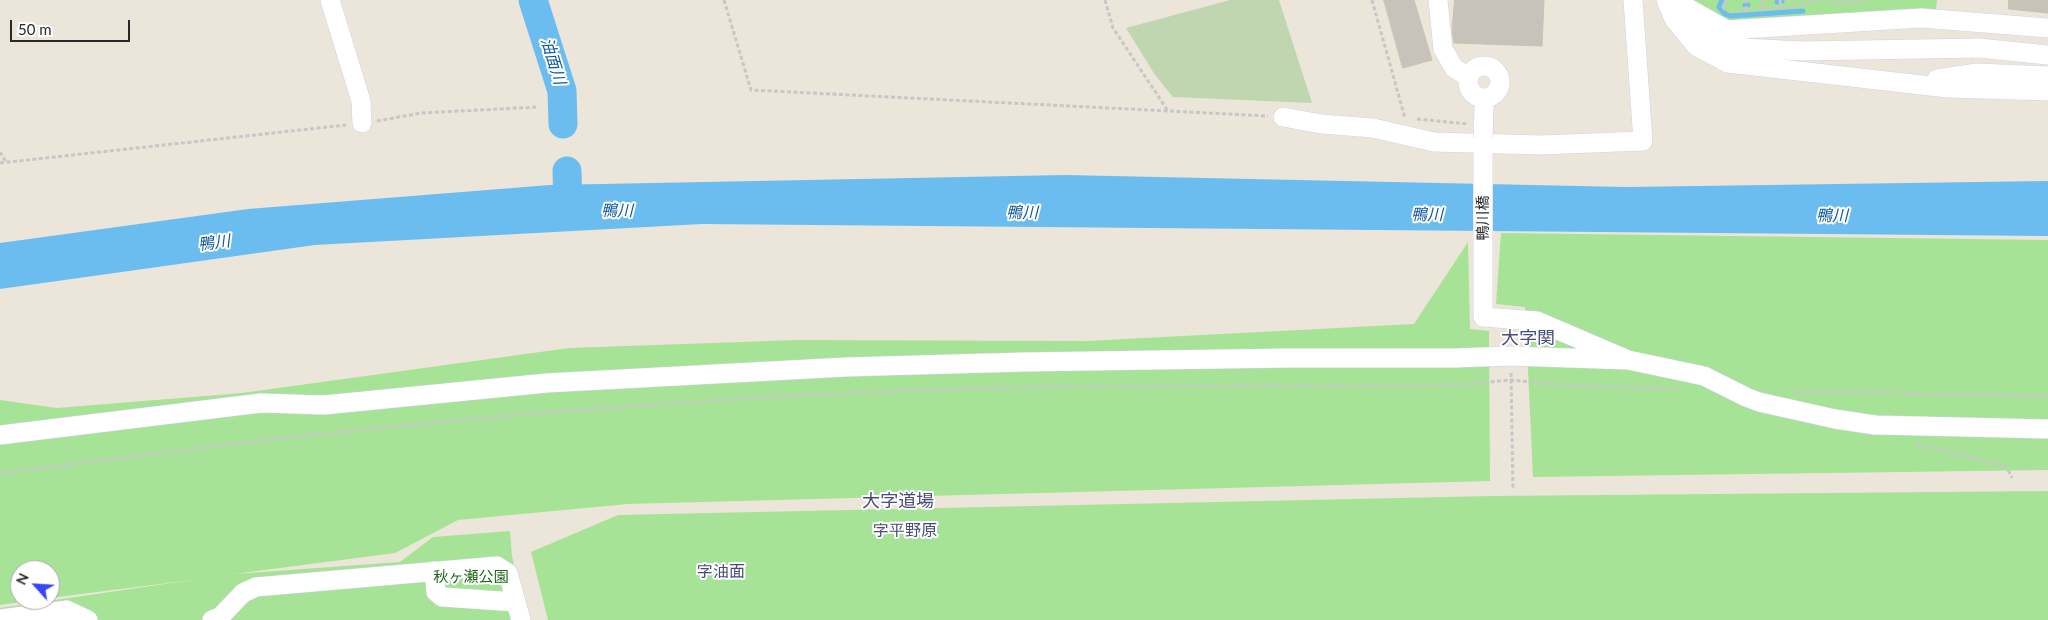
<!DOCTYPE html>
<meta charset="utf-8">
<style>
body{margin:0}
#map{position:relative;width:2048px;height:620px;overflow:hidden;background:#ece6da;font-family:Lato,sans-serif}
canvas{display:block}
.north{position:absolute;left:10px;top:560px;width:50px;height:50px;box-sizing:border-box;background:#fff;border:1px solid #a9a9a9;border-radius:50%;rotate:296deg;font-size:14px;font-weight:700;line-height:20px;text-align:center;color:#292929}
.north::after{content:'';display:block;margin:auto;width:18px;height:22px;background:#3846fb;clip-path:polygon(50% 0,100% 100%,50% 72%,0 100%)}
.scale{position:absolute;left:10px;top:20px;width:120px;height:22px;box-sizing:border-box;border:2px solid #292929;border-top:0;padding-left:6px;font-size:15px;line-height:18px;white-space:nowrap;color:#292929;-webkit-text-stroke:4px #fff;paint-order:stroke}
</style>
<div id="map">
<canvas width="2048" height="620"></canvas>
<div class="north">N</div>
<div class="scale">50 m</div>
</div>
<script>
const c = document.querySelector('canvas').getContext('2d');
c.lineJoin = 'round';
function paint(path, color) { c.fillStyle = color; c.fill(path, 'evenodd'); }
function trace(path, color, width, dash) { c.strokeStyle = color; c.lineWidth = width; c.lineCap = dash ? 'butt' : 'round'; c.setLineDash(dash || []); c.stroke(path); }
function label(font, color, halo, rows, align = 'center') {
  c.font = font + ' Lato,"Noto Sans JP",sans-serif'; c.lineWidth = 4; c.setLineDash([]); c.textBaseline = 'middle'; c.strokeStyle = halo; c.fillStyle = color; for (const [text, x, y, turn = 0] of rows) {
    c.save(); c.translate(x, y); c.rotate((+turn || 0) * Math.PI / 180); c.textAlign = isNaN(turn) ? turn : align; if (halo) c.strokeText(text, 0, 0); c.fillText(text, 0, 0); c.restore();
  }
}
const green = new Path2D(`
 M 1689,0 L 1937,0 L 1936,10 L 1725,22 Z
 M 1501,233 L 2048,240 L 2048,470 L 1533,477 L 1525,307 L 1496,304 Z
 M 1468,242 L 1470,329 L 1489,331 L 1490,481 L 628,504 L 458,520 L 395,553 L 234,574 L 400,562 L 433,537 L 510,531 L 512,556 L 526,620 L 0,620 L 0,608 L 192,580 L 50,598 L 50,570 L 20,570 L 20,600 L 36,600 L 0,605 L 0,400 L 57,408 L 242,393 L 569,348 L 797,340 L 1086,341 L 1414,324 Z
 M 2048,491 L 2048,620 L 548,620 L 531,552 L 618,515 L 1491,496 Z`);
const cemetery = new Path2D(`
 M 1230,0 L 1279,0 L 1312,103 L 1173,97 L 1155,75 L 1126,28 Z`);
const water = new Path2D(`
 M 1065,175 L 1626,187 L 2048,181 L 2048,236 L 702,224 L 315,245 L 0,289 L 0,243 L 248,209 L 550,185 Z`);
const stream = new Path2D(`
 M 1722,0 L 1719,7 L 1725,14 L 1731,16 L 1803,11
 M 1777,2 L 1782,1
 M 1745,5 L 1748,5`);
const river = new Path2D(`
 M 533,0 L 562,91 L 563,124
 M 567,171 L 568,211`);
const building = new Path2D(`
 M 1384,0 L 1414,0 L 1432,60 L 1403,68 Z
 M 1455,0 L 1544,0 L 1542,46 L 1454,43 L 1452,30 Z
 M 2009,0 L 2048,0 L 2048,13 L 2009,9 Z`);
const path = new Path2D(`
 M 724,0 L 751,90 L 1268,116
 M 1105,0 L 1113,28 L 1168,111
 M 1372,0 L 1405,118
 M 1762,0 L 1762,9
 M 1780,0 L 1781,7
 M 1827,0 L 1836,3 L 1865,3
 M 1758,9 L 1787,7 L 1819,0
 M 1725,10 L 1723,7 L 1726,0
 M 1746,10 L 1746,0
 M 1738,11 L 1752,10
 M 1417,119 L 1468,124
 M 377,121 L 421,113 L 538,107
 M 0,152 L 6,162
 M 0,163 L 346,125
 M 1511,373 L 1513,490
 M 1793,391 L 2048,396
 M 1916,444 L 2006,466 L 2012,478
 M 0,474 C 275,435 550,408 827,394 C 1038,383 1249,386 1460,385 L 1511,380 L 1563,385 L 1677,389`);
const minor = new Path2D(`
 M 330,0 L 361,101 L 362,123
 M 1438,0 L 1443,49 L 1454,68 L 1469,77
 M 1666,0 L 1674,19 L 1696,46 L 1728,63 L 1948,88 L 2048,91
 M 1680,0 L 1700,31 L 1724,47 L 1802,51 L 1979,48 L 2048,55
 M 1686,7 L 1727,30 L 1921,18 L 2048,28
 M1468 82a16 16 0 1 1 32 0a16 16 0 1 1-32 0Z
 M 1937,79 L 1977,73 L 2048,76
 M 1283,117 L 1321,124 L 1373,128 L 1434,142 L 1540,145 L 1643,141 L 1633,0
 M 1483,138 L 1483,317 L 1537,321 L 1628,360 L 1704,376 L 1746,397 L 1759,402 L 1835,419 L 1875,425 L 2048,429
 M 0,435 L 261,403 L 324,405 L 547,383 L 846,367 L 1024,362 L 1289,358 L 1454,358 L 1511,356 L 1628,360
 M 434,571 L 436,592 L 442,597 L 516,602
 M 0,619 L 67,610 L 88,620
 M 212,620 L 220,617 L 243,593 L 256,587 L 497,566 L 508,573 L 521,620`);
const minorBridge = new Path2D(`
 M 1483,138 L 1484,107`);
const streetNames = [
 ["鴨川橋",1483,218,-90]
];
const parkNames = [
 ["秋ヶ瀬公園",471,577]
];
const waterNames = [
 ["油面川",553,61,73],
 ["鴨川",617,211],
 ["鴨川",1022,213],
 ["鴨川",1427,215],
 ["鴨川",1832,216],
 ["鴨川",214,243,-7]
];
const neighbourhoodNames = [
 ["字平野原",905,531],
 ["字油面",721,572]
];
const quarterNames = [
 ["大字関",1528,338],
 ["大字道場",898,501]
];
paint(green, '#a7e396');
paint(cemetery, '#bfd6b1');
paint(water, '#6cbdef');
trace(stream, '#6cbdef', 5);
trace(river, '#6cbdef', 29);
paint(building, '#c7c3ba');
trace(building, '#c7c2b4', 1);
trace(minor, '#d0d1e2', 20);
trace(path, '#c7c7c7', 3, [4, 2.5]);
trace(minor, '#fff', 19);
trace(minorBridge, '#d0d1e2', 20, []);
trace(minorBridge, '#fff', 19);
label('15px', '#292929', '#fff', streetNames);
label('15px', '#206619', '#fff', parkNames);
label('italic 16px', '#0c599a', '#fff', waterNames);
label('16px', '#494c7a', '#fff', neighbourhoodNames);
label('18px', '#494c7a', '#fff', quarterNames);
</script>
